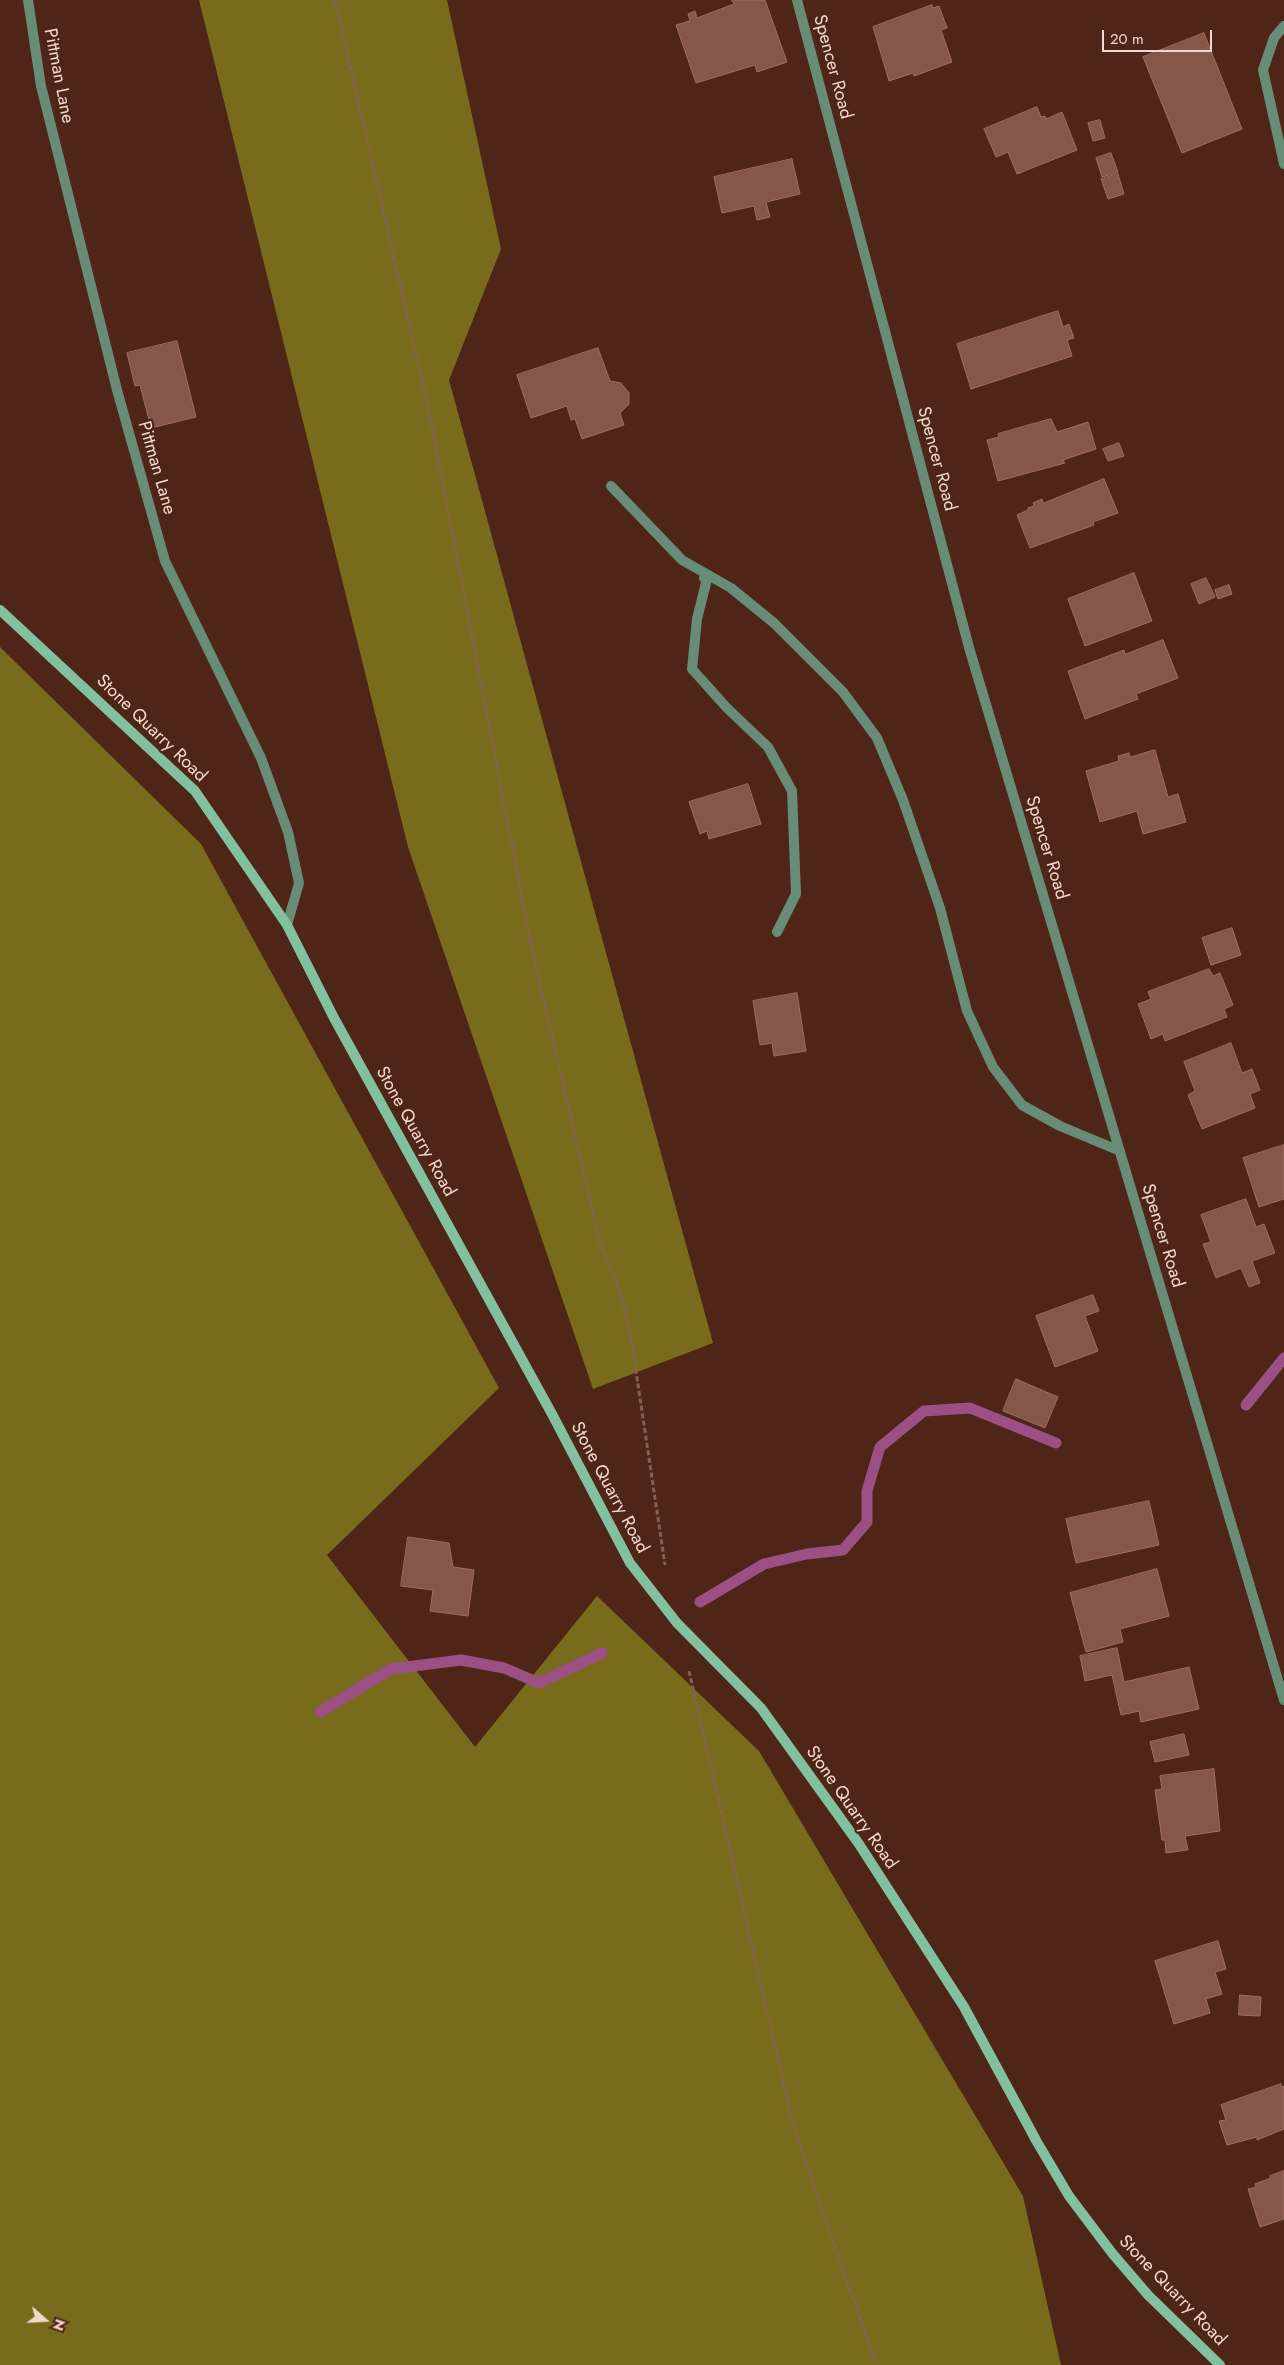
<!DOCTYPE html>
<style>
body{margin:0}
#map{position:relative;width:1284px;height:2365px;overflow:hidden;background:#4e2517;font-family:Jost,sans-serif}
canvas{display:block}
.north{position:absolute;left:20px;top:2295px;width:50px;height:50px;-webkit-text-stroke:4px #4e2517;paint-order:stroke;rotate:109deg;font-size:14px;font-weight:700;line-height:20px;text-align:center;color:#f4d8cf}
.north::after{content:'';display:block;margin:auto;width:18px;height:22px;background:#f4d8cf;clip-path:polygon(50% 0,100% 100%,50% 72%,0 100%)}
.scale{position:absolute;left:1102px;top:30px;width:110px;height:22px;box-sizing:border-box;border:2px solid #f4d8cf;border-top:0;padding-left:6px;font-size:15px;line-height:18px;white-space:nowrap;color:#f4d8cf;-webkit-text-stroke:4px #4e2517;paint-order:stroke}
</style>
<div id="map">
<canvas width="1284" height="2365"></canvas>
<div class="north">N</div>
<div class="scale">20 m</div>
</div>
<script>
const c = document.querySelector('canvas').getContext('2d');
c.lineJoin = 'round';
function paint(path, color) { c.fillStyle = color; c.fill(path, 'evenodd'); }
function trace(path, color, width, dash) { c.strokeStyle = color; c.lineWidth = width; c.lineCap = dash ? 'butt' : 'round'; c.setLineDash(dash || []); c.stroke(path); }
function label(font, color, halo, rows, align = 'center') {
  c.font = font + ' Jost,sans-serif'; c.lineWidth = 4.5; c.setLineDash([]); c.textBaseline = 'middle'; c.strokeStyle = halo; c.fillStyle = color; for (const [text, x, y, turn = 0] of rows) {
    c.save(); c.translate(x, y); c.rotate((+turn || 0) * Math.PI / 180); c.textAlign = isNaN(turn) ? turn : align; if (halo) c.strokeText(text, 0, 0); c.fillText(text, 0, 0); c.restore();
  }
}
const forest = new Path2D(`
 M 199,0 L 447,0 L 501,249 L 449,380 L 713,1343 L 593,1389 L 408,847 Z
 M 0,647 L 201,844 L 499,1388 L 327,1555 L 475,1747 L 597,1596 L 759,1751 L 1023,2196 L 1061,2365 L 0,2365 Z`);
const stream = new Path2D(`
 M 1246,1405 L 1284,1358
 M 700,1602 L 764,1564 L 807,1554 L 843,1550 L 867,1522 L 867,1491 L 880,1447 L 924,1411 L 970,1408 L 1056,1443
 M 320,1712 L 391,1669 L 461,1660 L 504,1668 L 539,1683 L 602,1653`);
const building = new Path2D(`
 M 732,0 L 765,0 L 787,62 L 757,72 L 755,65 L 696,83 L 676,25 L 690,21 L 688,14 L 695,11 L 697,18 L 734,4 Z
 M 932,5 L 933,8 L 939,6 L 947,28 L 941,30 L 952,62 L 914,76 L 913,73 L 889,81 L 873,27 Z
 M 1204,33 L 1242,129 L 1182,153 L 1143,57 Z
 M 1037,107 L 1041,117 L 1045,116 L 1046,119 L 1062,112 L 1077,150 L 1017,174 L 1008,152 L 996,157 L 984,129 Z
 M 1100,120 L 1105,138 L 1093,141 L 1088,123 Z
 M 1111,153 L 1118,172 L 1102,177 L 1096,158 Z
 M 792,159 L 800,194 L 766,202 L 770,217 L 757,220 L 754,206 L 722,213 L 714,177 Z
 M 1118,174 L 1124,194 L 1108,199 L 1101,179 Z
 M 1058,311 L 1063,327 L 1069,324 L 1074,338 L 1067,340 L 1072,356 L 971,389 L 957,344 Z
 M 177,341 L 196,417 L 151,428 L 140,385 L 135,386 L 127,353 Z
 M 598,348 L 610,381 L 621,383 L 629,393 L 629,404 L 620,413 L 624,425 L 582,439 L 575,419 L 571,420 L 567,406 L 531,418 L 517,375 Z
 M 1051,419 L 1057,432 L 1088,422 L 1096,449 L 1063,460 L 1065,463 L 998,481 L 987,440 L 999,437 L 998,434 Z
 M 1119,443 L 1124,456 L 1108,461 L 1103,449 Z
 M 1104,479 L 1118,513 L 1093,522 L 1094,525 L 1030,548 L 1017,515 L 1028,510 L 1028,508 L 1034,506 L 1033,503 L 1042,499 L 1043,503 Z
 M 1134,573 L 1152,621 L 1085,646 L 1068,599 Z
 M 1206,578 L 1215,597 L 1199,604 L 1191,584 Z
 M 1229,585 L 1232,594 L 1218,599 L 1215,590 Z
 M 1163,640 L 1178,678 L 1136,694 L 1138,699 L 1085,719 L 1068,671 L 1124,650 L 1125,654 Z
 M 1155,750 L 1168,797 L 1178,794 L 1186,822 L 1143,834 L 1137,811 L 1100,822 L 1086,771 L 1119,761 L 1118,756 L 1129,753 L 1130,757 Z
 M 748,784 L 761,824 L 709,839 L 707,831 L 700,834 L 689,802 Z
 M 1232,928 L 1241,955 L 1211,965 L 1202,938 Z
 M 1209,969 L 1213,976 L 1220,973 L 1233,1005 L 1224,1009 L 1227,1017 L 1165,1041 L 1163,1034 L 1151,1039 L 1138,1004 L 1151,999 L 1148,992 Z
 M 797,993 L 806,1051 L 774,1056 L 772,1043 L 760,1045 L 753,1001 Z
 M 1231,1043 L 1242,1073 L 1252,1069 L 1260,1090 L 1250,1094 L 1255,1108 L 1202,1129 L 1188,1095 L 1195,1091 L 1184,1062 Z
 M 1284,1145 L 1284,1199 L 1259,1207 L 1243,1158 Z
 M 1246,1199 L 1256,1227 L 1264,1224 L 1275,1253 L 1252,1261 L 1260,1283 L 1249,1287 L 1241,1268 L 1216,1278 L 1203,1244 L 1211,1242 L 1201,1215 Z
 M 1093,1295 L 1099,1311 L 1085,1316 L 1098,1351 L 1055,1367 L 1036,1316 Z
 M 1016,1379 L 1058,1397 L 1045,1428 L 1003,1411 Z
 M 1149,1501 L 1159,1545 L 1076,1563 L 1066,1519 Z
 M 408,1537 L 449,1543 L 453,1567 L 474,1570 L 468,1616 L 430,1611 L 433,1590 L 401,1586 Z
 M 1157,1569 L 1169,1616 L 1120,1629 L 1123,1642 L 1086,1652 L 1070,1593 Z
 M 1117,1648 L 1124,1682 L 1189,1667 L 1199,1709 L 1141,1722 L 1139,1711 L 1121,1715 L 1112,1675 L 1085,1681 L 1080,1656 Z
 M 1184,1734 L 1189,1755 L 1155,1762 L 1150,1742 Z
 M 1214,1769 L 1220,1831 L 1185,1836 L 1188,1850 L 1166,1853 L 1165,1840 L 1162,1840 L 1155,1790 L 1162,1789 L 1160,1776 Z
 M 1218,1941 L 1226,1969 L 1215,1972 L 1222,1994 L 1206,1999 L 1210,2013 L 1174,2024 L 1155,1961 Z
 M 1240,1995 L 1261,1997 L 1260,2016 L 1239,2015 Z
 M 1281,2084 L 1281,2087 L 1284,2086 L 1284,2129 L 1257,2140 L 1257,2137 L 1227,2145 L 1219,2121 L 1226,2120 L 1221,2105 Z
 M 1284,2171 L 1284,2219 L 1260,2227 L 1248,2189 L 1256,2187 L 1255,2184 L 1271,2178 L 1270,2176 Z`);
const path = new Path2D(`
 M 335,0 L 429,411 L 532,950 L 600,1243 L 620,1292 L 630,1331 L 665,1565
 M 689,1671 L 793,2125 L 876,2365`);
const lane = new Path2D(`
 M 1284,26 L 1274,38 L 1263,70 L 1284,164`);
const street = new Path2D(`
 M 28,0 L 41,86 L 117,390 L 165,561 L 261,758 L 288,832 L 299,883 L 287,925
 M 797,0 L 970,651 L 1284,1700
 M 611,486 L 682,560 L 731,588 L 774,623 L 843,692 L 877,738 L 903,800 L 940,908 L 967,1011 L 993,1067 L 1022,1105 L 1060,1126 L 1120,1151
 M 704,578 L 708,575 L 697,619 L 692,669 L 727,708 L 768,747 L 792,791 L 796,894 L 777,932`);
const secondary = new Path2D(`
 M 0,610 L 195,791 L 287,925 L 334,1018 L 552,1414 L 630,1563 L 677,1623 L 761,1708 L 859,1844 L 964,2007 L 1037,2142 L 1069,2196 L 1112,2253 L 1148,2295 L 1220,2365`);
const streetNames = [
 ["Spencer Road",832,67,75],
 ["Pittman Lane",58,76,79],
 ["Spencer Road",936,459,75],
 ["Pittman Lane",156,468,74],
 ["Stone Quarry Road",151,729,44],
 ["Spencer Road",1046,848,73],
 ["Stone Quarry Road",415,1132,61],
 ["Spencer Road",1162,1236,73],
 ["Stone Quarry Road",609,1488,62],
 ["Stone Quarry Road",851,1808,55],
 ["Stone Quarry Road",1172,2291,46]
];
paint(forest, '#796b1c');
trace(stream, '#9b4f85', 11);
paint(building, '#855748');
trace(building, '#9e6e5e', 1);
trace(path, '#856054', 3, [5, 2.5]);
trace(lane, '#678d77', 10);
trace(street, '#678d77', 10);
trace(secondary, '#82c19d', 10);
label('18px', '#f4d8cf', '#4e2517', streetNames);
</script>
